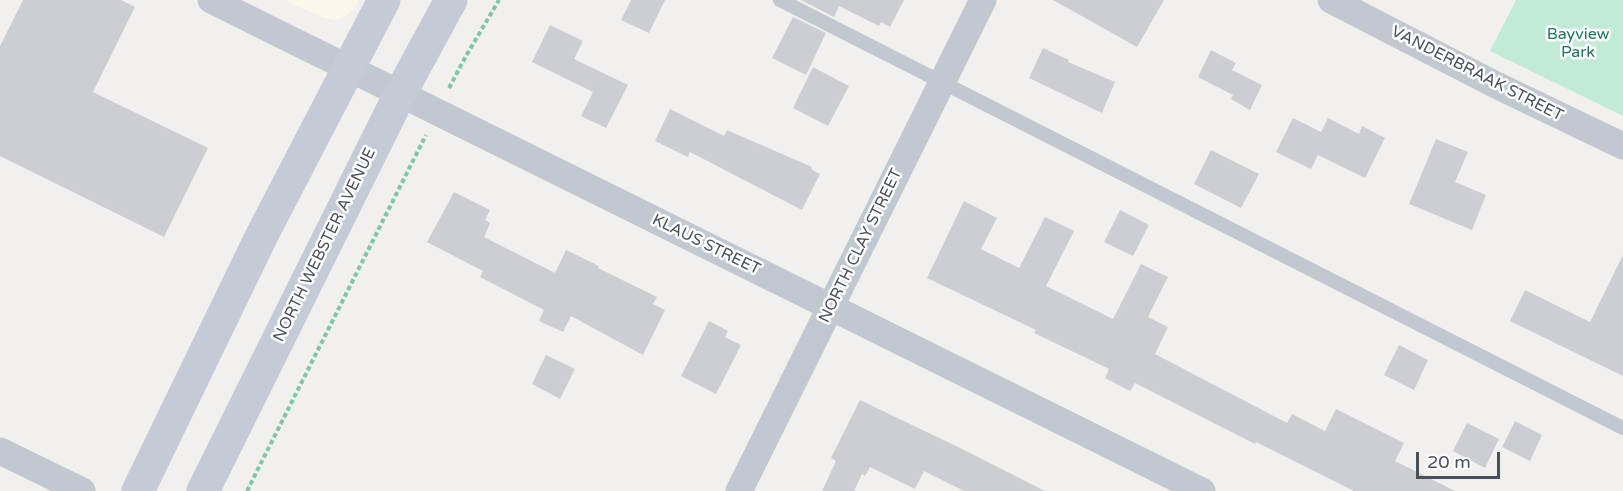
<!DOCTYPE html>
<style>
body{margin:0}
#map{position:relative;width:1623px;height:491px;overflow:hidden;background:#f2f0ef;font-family:"Varela Round",sans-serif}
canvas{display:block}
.scale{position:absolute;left:1416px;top:452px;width:84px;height:27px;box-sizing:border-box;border:3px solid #49505b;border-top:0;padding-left:8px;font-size:18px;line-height:21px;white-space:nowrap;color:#49505b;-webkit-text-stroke:4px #fff;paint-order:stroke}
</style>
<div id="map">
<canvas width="1623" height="491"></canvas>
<div class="scale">20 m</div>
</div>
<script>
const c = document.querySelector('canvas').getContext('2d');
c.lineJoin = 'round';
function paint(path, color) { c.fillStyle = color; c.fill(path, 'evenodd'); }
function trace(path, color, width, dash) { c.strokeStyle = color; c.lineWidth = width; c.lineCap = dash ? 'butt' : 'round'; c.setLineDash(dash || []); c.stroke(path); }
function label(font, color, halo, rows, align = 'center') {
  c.font = font + ' "Varela Round",sans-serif'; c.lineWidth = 5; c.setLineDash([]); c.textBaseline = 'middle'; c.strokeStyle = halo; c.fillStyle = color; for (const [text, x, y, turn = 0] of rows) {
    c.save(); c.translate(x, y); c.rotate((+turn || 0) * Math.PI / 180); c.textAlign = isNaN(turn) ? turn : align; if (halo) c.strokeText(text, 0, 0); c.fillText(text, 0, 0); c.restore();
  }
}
const commercial = new Path2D(`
 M 285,0 L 359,0 L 353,10 L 341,19 L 335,20 L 321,17 Z`);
const green = new Path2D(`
 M 1516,0 L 1623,0 L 1623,116 L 1490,51 Z`);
const building = new Path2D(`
 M 23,0 L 121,0 L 135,7 L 93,92 L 208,148 L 164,237 L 0,156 L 0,46 Z
 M 631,0 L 665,0 L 649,33 L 621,20 Z
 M 801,0 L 904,0 L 890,27 L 881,22 L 879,26 L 839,6 L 834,17 Z
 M 1053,0 L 1164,0 L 1137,47 Z
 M 793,17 L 826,33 L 806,75 L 772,58 Z
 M 550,25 L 583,41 L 574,59 L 628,85 L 606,128 L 581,116 L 593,92 L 532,62 Z
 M 1043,48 L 1069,60 L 1068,62 L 1115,82 L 1102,113 L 1029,78 Z
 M 1211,50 L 1236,63 L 1232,70 L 1262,85 L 1250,110 L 1231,99 L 1233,95 L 1198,77 Z
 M 813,67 L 849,86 L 828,126 L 793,108 Z
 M 670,109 L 724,136 L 727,130 L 812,167 L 811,169 L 820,174 L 802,210 L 690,152 L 688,157 L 655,141 Z
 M 1293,118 L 1321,132 L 1328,118 L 1359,134 L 1362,126 L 1385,138 L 1365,178 L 1318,155 L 1311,169 L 1276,152 Z
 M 1436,139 L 1468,152 L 1455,182 L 1486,195 L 1472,230 L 1409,204 Z
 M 1211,150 L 1259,174 L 1241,208 L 1194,184 Z
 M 454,192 L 490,210 L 485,220 L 490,223 L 484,237 L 555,273 L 566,250 L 599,266 L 598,268 L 657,297 L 653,304 L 665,310 L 643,355 L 571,316 L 563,332 L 539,321 L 544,310 L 480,277 L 483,271 L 427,242 Z
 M 964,201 L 997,218 L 981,249 L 1019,268 L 1045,217 L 1074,231 L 1046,286 L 1113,319 L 1141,264 L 1168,277 L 1148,317 L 1168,327 L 1155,354 L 1287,423 L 1292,414 L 1325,431 L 1336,409 L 1404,443 L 1395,461 L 1455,491 L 1354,491 L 1256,442 L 1255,444 L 1135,383 L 1130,391 L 1105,378 L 1109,369 L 1034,333 L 1036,330 L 927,278 Z
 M 1120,210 L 1149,225 L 1133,256 L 1104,242 Z
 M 1623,255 L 1623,376 L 1510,321 L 1525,290 L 1590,322 Z
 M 709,321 L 728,331 L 725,337 L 741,345 L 716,394 L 681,376 Z
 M 1399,345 L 1428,360 L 1414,390 L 1384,375 Z
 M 546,355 L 575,369 L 560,399 L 532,384 Z
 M 860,400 L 960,448 L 1045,491 L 964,491 L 924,471 L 915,489 L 870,467 L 865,476 L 862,474 L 854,491 L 822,491 L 836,461 L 831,458 Z
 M 1515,421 L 1542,435 L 1530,461 L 1502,447 Z
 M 1467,423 L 1499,439 L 1485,468 L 1453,451 Z`);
const path = new Path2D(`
 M 449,88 L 466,56 L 499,0
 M 247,491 L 426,135`);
const service = new Path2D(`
 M 780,0 L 1623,428`);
const minor = new Path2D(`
 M 211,0 L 1202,491
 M 1331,0 L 1496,85 L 1623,146
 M 0,451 L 82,491
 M 739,491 L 983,0`);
const secondary = new Path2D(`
 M 138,491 L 262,235 L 384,0
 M 203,491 L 400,94 L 451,0`);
const parkNames = [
 ["Bayview",1578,35],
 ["Park",1578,53]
];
const streetNames = [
 ["VANDERBRAAK STREET",1477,74,27],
 ["NORTH WEBSTER AVENUE",325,245,-64],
 ["KLAUS STREET",706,245,26],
 ["NORTH CLAY STREET",861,246,-64]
];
paint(commercial, '#fbf8eb');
paint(green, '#c2ebd7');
paint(building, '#cdced3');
trace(path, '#7dc6ac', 4, [4.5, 3]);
trace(service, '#c1c8d0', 14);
trace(minor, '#c1c8d0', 27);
trace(secondary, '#c4cad6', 33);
label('16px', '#207757', '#fff', parkNames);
label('16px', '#49505b', '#fff', streetNames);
</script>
